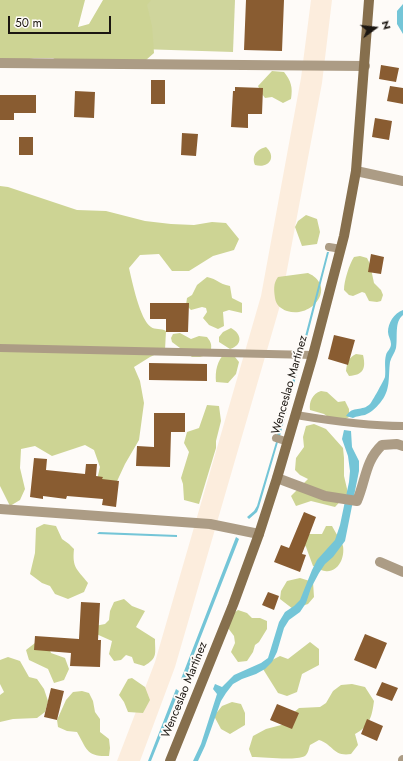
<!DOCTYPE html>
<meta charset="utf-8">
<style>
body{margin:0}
#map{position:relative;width:403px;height:761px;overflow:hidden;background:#fefbf8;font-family:Jost,sans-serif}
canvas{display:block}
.north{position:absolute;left:355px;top:8px;width:40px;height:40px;-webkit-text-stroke:3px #fefbf8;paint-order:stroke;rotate:75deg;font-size:11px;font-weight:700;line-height:16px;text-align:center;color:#1b1611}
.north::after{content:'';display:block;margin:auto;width:14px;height:18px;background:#1b1611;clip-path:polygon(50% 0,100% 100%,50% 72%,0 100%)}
.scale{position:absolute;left:8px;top:16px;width:103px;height:18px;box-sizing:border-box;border:2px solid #1b1611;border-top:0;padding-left:5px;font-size:12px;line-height:14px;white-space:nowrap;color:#1b1611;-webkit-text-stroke:3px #fefbf8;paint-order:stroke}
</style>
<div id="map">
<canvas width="403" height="761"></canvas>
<div class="north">N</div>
<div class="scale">50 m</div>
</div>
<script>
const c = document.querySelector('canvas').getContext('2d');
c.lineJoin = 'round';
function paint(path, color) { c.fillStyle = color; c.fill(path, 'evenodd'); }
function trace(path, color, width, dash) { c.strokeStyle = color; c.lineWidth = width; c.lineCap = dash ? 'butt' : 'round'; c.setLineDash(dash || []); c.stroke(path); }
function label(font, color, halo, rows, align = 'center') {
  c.font = font + ' Jost,sans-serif'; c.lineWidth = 3.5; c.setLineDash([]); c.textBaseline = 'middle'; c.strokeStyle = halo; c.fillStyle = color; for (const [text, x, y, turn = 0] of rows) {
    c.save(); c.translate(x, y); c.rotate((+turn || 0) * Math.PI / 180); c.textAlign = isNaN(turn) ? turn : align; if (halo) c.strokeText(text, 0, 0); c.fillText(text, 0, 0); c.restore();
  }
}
const built = new Path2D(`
 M 311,0 L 332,0 L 322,83 L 281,302 L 175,667 L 140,761 L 117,761 L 155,662 L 261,296 L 301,78 Z`);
const green = new Path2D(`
 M 141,0 L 235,0 L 233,52 L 140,49 Z`);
const forest = new Path2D(`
 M 0,0 L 85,0 L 78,27 L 89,24 L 103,0 L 151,0 L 147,5 L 152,26 L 154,53 L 138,67 L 67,67 L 53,58 L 34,58 L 0,65 Z
 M 272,71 L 284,72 C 291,81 293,87 291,99 L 283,103 L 272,97 L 265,98 L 262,94 L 258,86 Z
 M 266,147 C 277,157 269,169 255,165 C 251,155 258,149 266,147 Z
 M 0,186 L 8,187 L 77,210 L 106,211 L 145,221 L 171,224 L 194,225 L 212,222 L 226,223 L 239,239 L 234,250 L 213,256 L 189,271 L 172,271 L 159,254 L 140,255 L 129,268 C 132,281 140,320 151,327 C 155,330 161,328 166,331 L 165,350 L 150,357 L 134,367 L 140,381 L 144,403 L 139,440 L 125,464 L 112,492 L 96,484 L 100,467 L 94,450 L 85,445 L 52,456 L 35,446 L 21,449 L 20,468 L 25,489 L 20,500 L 10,506 L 0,486 Z
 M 306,215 L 317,219 L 320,232 L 317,244 L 302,246 L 295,227 L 298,221 Z
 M 360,256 L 367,258 L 370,264 L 374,283 L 381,290 L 383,295 L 381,301 L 377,302 L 369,301 L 365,293 L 362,292 L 353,296 L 349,295 L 344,290 C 344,281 349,265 354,257 Z
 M 308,273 C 337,286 313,319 287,311 C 281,309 276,305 275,298 C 274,290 273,284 278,277 Z
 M 207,277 C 218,279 218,284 230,286 L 232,298 L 242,303 L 242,313 L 229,310 L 223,312 L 224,326 L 218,329 L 209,325 L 203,318 L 207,312 L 206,308 L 202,307 L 191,310 L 186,305 L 187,298 L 192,295 L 197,285 Z
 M 231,328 C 242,334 243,345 230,349 L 219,342 L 219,337 L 223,332 Z
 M 180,333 L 191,339 L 199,336 L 207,337 C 212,343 212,346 210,354 L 200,357 L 192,357 L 172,342 L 171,338 L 173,334 Z
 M 231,352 L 239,362 L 236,374 L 228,383 L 216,382 C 215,371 217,361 225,353 Z
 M 356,354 L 363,355 C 366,368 364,375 349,376 L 346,371 C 347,363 348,358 356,354 Z
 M 321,391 L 327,392 L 338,402 L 345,401 L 349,409 L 349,417 L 344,420 L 331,419 L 324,414 L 310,410 C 309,402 312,394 321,391 Z
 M 207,405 L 219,406 L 221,421 L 216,441 L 216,448 L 199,504 L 184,500 L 183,484 L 181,478 L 189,452 L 184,443 L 187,432 L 199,428 Z
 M 314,424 L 326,429 L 343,448 L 344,458 L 344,476 L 348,493 L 335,507 L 311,501 L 296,506 L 291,496 L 308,479 L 300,475 L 295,470 L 296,458 L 304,447 L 303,437 L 306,426 Z
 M 44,524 L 56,526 L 62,539 L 69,544 L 74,549 C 72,568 77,569 88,583 L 84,592 L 68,599 L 55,594 L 50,586 L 42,583 L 30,574 L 35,553 L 36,528 Z
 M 326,526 L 332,526 C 335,532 341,540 343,546 C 345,558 338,573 325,571 C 321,571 316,567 313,566 L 306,547 L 303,543 L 305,534 L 322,534 Z
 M 300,578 L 313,582 L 314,597 L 308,604 L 293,609 L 280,599 L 281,591 L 287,581 Z
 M 124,599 L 132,606 L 145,611 L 136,627 L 155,639 C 155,654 158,658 144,666 L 134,663 L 132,657 L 126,655 L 121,660 L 114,661 L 109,654 L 112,641 L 94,633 L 95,626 L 105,624 L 109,620 L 110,611 L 114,602 Z
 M 238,610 L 247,613 L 252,618 L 260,618 L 267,621 L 267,629 L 259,642 L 255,645 L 253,652 L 247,661 L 238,662 L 231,652 L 235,643 L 234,636 L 228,628 L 227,618 Z
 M 310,642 L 319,649 L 319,665 L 302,674 L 297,692 L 287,696 L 278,693 L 263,669 L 266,663 L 280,656 L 288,659 Z
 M 35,643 L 49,647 L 51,653 L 65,658 L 69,669 L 64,680 L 54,683 L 48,669 L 29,660 L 26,650 Z
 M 8,657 L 20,661 L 29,677 L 37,679 L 44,689 L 48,701 L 45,712 L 37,718 L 13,719 L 0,722 L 0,695 L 4,692 L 0,684 L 0,660 Z
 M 132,678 L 145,687 L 150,700 L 143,713 L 128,712 L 124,702 L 119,695 L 128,679 Z
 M 352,684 L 365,687 L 374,701 C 372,716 370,726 355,734 L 358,745 L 351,754 C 333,757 333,744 319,740 L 310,745 C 309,748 308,754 305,756 C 294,761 266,757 252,757 L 249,749 L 253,736 L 266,729 L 285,724 L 291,715 L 299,708 L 320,707 L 326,703 L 333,691 L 341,685 Z
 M 82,691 L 89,693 L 93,701 L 95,712 L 100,719 L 100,732 L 109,739 L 110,748 L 109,756 C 86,757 87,749 77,732 L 67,731 L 58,727 L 57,720 L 66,700 L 73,692 Z
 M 232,702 L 241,704 L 245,713 L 245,725 L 230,734 L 221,729 L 214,716 L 222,706 Z`);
const water = new Path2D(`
 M 403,4 L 403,34 L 397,24 L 397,11 Z
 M 327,252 L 329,252 L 304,349 L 302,348 Z
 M 403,310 L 403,315 C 394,322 398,337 396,348 C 395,353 391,357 390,362 C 388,378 391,390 380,403 C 376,408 370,413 365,415 C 360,416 357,416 353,418 L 346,416 C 353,405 362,412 370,404 C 372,402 384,380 385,377 C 386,370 384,362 386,355 C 387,351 391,349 391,344 C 391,340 388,336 388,332 C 388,323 394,313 403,310 Z
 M 299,358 L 301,358 L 280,436 L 277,435 Z
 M 344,430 L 351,431 L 352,447 L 359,461 L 359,471 L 345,541 L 333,557 L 325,564 L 319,573 L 311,588 L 306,603 L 300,612 L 289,620 L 284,628 L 277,652 L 272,662 L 265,669 L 256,674 L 242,679 L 233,684 L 226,693 L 221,701 L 205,746 L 198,761 L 193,761 L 201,744 L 217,694 L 213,689 L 215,684 L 222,687 L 234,675 L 261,663 L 268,658 L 279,622 L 285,612 L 294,606 L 300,600 L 312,570 L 317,560 L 335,540 L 340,525 L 349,482 L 350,471 L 348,456 L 342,439 Z
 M 276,442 L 278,442 L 259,507 L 257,512 L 249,519 L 247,517 L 254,511 L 257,506 Z
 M 99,532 L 177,535 L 177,537 L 97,534 Z
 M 236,537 L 239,539 L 189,667 L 193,673 L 192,675 C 188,676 185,677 184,681 L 181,679 Z
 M 176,689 L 179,691 L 151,761 L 148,761 Z`);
const building = new Path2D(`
 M 246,0 L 284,0 L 282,51 L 244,50 Z
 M 381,65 L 399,68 L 396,82 L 379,79 Z
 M 151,80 L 165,80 L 165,104 L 151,104 Z
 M 390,86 L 403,88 L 403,104 L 387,101 Z
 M 235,87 L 263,88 L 262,114 L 248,114 L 248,128 L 231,127 L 233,91 L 235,91 Z
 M 75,91 L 95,92 L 94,118 L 74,117 Z
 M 0,95 L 36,95 L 36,113 L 14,113 L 14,120 L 0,120 Z
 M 375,118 L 392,121 L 389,140 L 372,137 Z
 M 182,133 L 198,134 L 196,156 L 181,155 Z
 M 19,137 L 33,137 L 33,155 L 19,155 Z
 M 371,254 L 384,257 L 381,274 L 368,272 Z
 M 150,303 L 189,303 L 188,332 L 166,332 L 166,319 L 150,319 Z
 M 334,335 L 355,340 L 348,365 L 328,359 Z
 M 149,363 L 207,364 L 207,381 L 149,380 Z
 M 154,413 L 185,413 L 185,432 L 171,432 L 170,467 L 136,466 L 137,446 L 154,447 Z
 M 34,458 L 47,459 L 46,470 L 85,474 L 86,464 L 97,464 L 96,476 L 103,477 L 102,479 L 119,481 L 116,507 L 102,505 L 103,499 L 67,496 L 66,499 L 43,496 L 43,499 L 30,497 Z
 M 304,512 L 316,517 L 302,554 L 306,555 L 300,572 L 274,562 L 281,545 L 289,548 Z
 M 268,592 L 279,596 L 274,610 L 262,605 Z
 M 81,602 L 100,603 L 98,640 L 101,640 L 100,667 L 70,666 L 71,653 L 34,650 L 35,636 L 79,639 Z
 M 365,634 L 387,643 L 376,669 L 354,660 Z
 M 382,682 L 398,688 L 392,701 L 376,695 Z
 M 51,688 L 64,691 L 57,720 L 44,717 Z
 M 277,704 L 299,713 L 292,729 L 270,720 Z
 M 367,719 L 383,726 L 377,741 L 361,734 Z`);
const service = new Path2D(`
 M 329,247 L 341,249
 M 0,348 L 313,355
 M 296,415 C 332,421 366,426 403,426
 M 276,438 L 288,442`);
const minor = new Path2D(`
 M 0,63 L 365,66
 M 356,171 L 403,181
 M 277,478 L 325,496 L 357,501 C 366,480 365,461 382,445 L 397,444 L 403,446
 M 0,509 L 210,524 L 259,534
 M 380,562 L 403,572
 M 403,761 L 403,760`);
const secondary = new Path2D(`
 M 170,761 L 233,605 L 259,534 L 277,478 L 313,355 L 344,236 L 356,171 L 369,0`);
const streetNames = [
 ["Wenceslao Martínez",290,385,-74],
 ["Wenceslao Martínez",185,690,-68]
];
paint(built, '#fceddd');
paint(green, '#cfd59c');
paint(forest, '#cdd494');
paint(water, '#74c5d7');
paint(building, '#895c31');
trace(service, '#ac9c85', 8);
trace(minor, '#ac9c85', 10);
trace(secondary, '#866f4d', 10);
label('12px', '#1b1611', '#fefbf8', streetNames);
</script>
